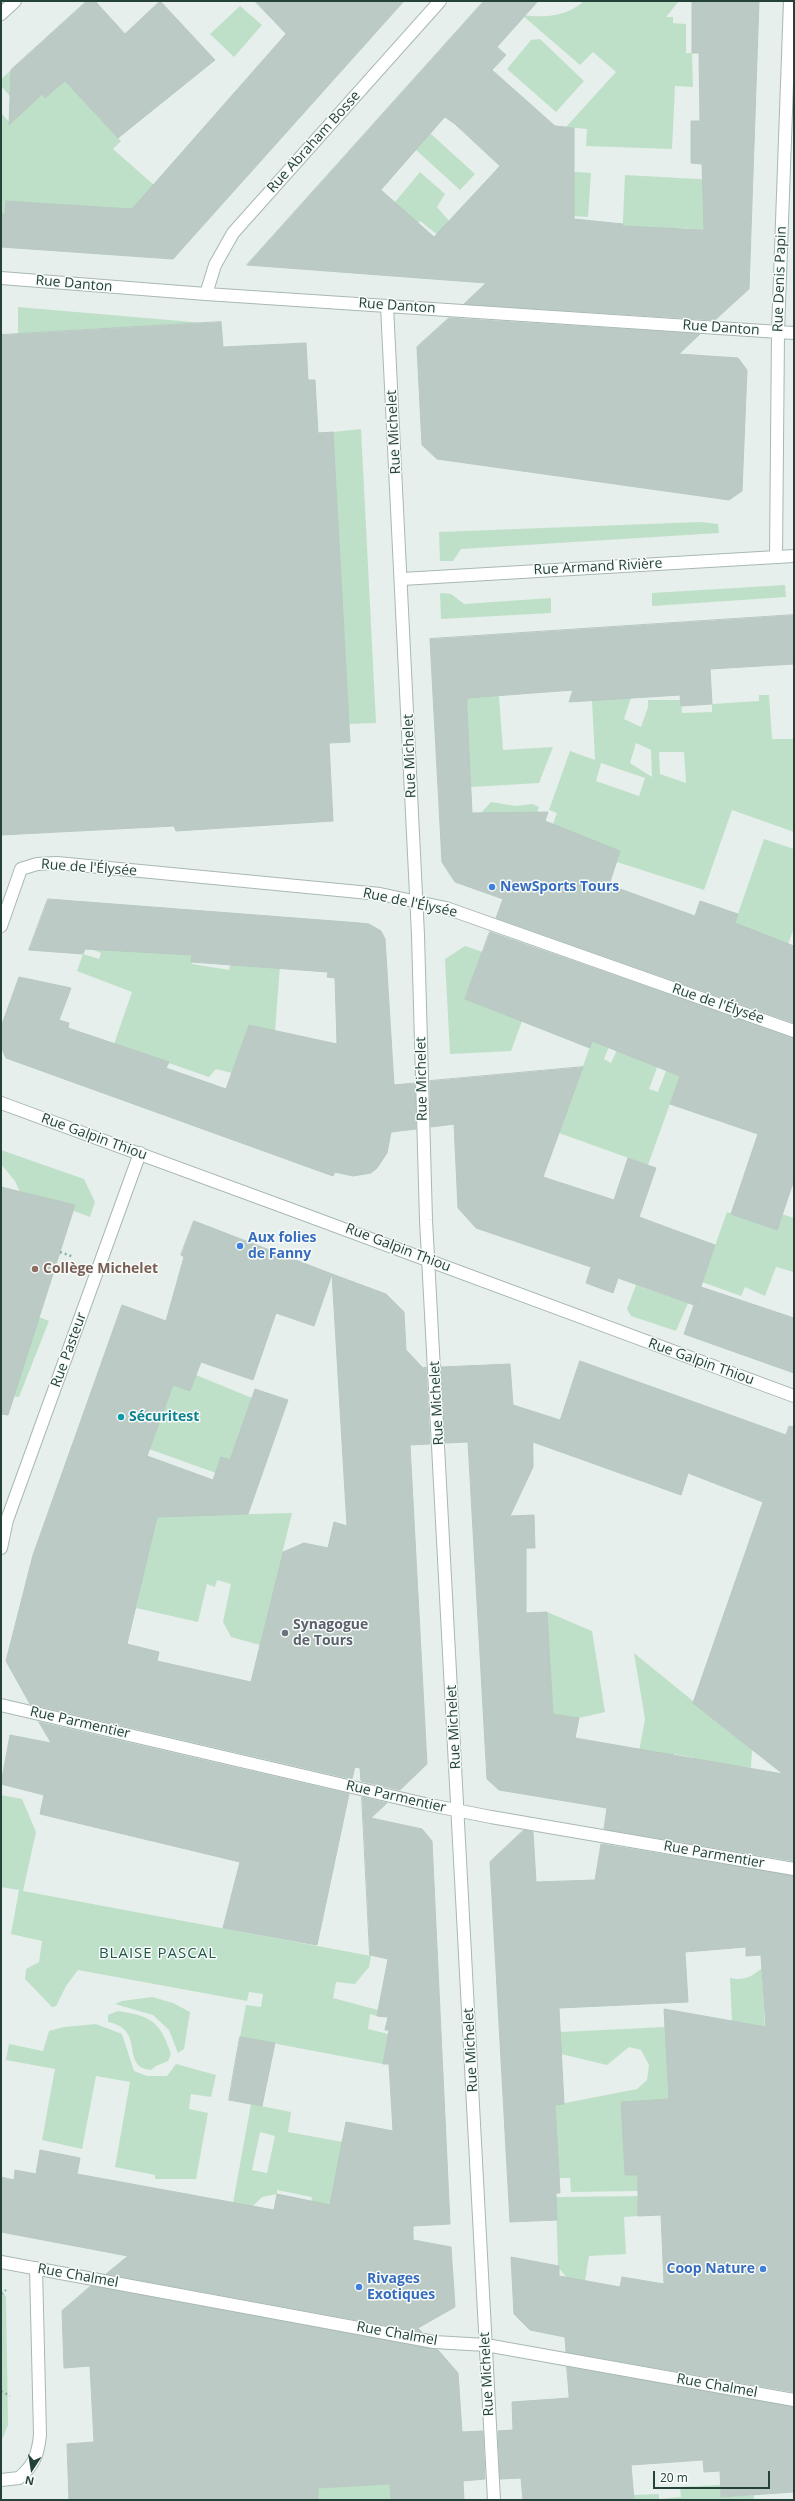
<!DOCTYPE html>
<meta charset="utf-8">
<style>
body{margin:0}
#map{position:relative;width:795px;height:2501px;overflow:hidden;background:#e6efeb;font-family:"Open Sans",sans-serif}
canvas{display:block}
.frame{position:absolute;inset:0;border:2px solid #24423a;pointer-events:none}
.north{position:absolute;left:12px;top:2449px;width:40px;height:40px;-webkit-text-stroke:3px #f7fbf9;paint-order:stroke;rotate:192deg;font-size:11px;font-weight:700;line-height:16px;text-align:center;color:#24423a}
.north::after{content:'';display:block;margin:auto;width:14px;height:18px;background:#24423a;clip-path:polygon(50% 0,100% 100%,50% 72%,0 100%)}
.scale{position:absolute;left:653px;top:2471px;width:117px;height:18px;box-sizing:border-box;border:2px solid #24423a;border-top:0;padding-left:5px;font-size:12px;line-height:14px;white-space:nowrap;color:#24423a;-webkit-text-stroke:3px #f7fbf9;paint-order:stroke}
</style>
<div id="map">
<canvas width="795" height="2501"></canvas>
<div class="frame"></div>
<div class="north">N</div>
<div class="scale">20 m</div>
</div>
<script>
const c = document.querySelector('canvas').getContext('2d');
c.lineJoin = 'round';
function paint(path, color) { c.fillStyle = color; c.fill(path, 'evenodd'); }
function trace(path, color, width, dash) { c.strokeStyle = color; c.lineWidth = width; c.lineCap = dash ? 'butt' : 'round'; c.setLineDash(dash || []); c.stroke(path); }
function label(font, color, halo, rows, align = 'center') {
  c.font = font + ' "Open Sans",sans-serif'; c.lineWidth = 3; c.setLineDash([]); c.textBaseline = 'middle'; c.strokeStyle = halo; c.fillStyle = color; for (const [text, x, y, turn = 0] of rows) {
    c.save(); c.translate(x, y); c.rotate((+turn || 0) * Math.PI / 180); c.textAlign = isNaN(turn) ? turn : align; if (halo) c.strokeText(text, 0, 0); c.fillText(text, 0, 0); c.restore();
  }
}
const green = new Path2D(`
 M 584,1 L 679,1 L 666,17 L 673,17 L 673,23 L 686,24 L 686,53 L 692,53 L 693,87 L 675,86 L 672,149 L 586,146 L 587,129 L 566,127 L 616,72 L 593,52 L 580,65 L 522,15 C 545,18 566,17 584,1 Z
 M 240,6 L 262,25 L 234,57 L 210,34 Z
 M 540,39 L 584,81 L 556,112 L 507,69 L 531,40 Z
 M 16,66 L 45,98 L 65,81 L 118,138 L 121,141 L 113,149 L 162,192 L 145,210 L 6,201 L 5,214 L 1,214 L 2,114 L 10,123 L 23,111 L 1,86 L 1,79 Z
 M 430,133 L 475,174 L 460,190 L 416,150 Z
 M 549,170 L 591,173 L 588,217 L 559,215 Z
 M 420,172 L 445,194 L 437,207 L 450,222 L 438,235 L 420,221 L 399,244 L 395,202 Z
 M 625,175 L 716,180 L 715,230 L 678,228 L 676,244 L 622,241 Z
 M 18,307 L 204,323 L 18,334 Z
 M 361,429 L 376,723 L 349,724 L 333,432 Z
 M 700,522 L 718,524 L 719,533 L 461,549 L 453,561 L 440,561 L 439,532 Z
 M 785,585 L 786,597 L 652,606 L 652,593 Z
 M 440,593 L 451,594 L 464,604 L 551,598 L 551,613 L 441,619 Z
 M 498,683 L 503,750 L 553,747 L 539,783 L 471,787 L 467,720 L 433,689 Z
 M 759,695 L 769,695 L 772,739 L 794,739 L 794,832 L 732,810 L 704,890 L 617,862 L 620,851 C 597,841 575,835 550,832 L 557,813 L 549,810 L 570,751 L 595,760 L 592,700 L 631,698 L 624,719 L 641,727 L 648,707 L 648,700 L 681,700 L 682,713 L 712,712 L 712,704 L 759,701 ZM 636,743 L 651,750 L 652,777 L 630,763 ZM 659,752 L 684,752 L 686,783 L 660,774 ZM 601,763 L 645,778 L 639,796 L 596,781 Z
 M 491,802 L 516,806 L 532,804 L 539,807 L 529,835 L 481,813 Z
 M 764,839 L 794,849 L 794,928 L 788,944 L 726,948 Z
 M 465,946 L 483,952 L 465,999 L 522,1021 L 511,1051 L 450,1054 L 445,959 Z
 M 86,947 L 192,955 L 192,964 L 229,970 L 230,965 L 280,965 L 275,1031 L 249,1025 L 232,1073 L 216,1069 L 209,1077 L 114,1044 L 132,992 L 77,971 L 83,954 L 99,959 L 101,953 Z
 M 592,1041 L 609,1047 L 604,1059 L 611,1063 L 617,1050 L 658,1065 L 649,1089 L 658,1092 L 667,1068 L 681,1073 L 648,1165 L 559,1133 Z
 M 1,1150 L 84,1179 L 95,1202 L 90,1217 L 74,1211 L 75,1205 L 20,1192 L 15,1181 L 1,1164 Z
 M 727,1212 L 776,1230 L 782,1214 L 794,1218 L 794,1272 L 776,1267 L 765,1296 L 745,1287 L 741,1296 L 702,1282 Z
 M 636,1285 L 688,1303 L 676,1331 L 631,1316 L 627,1309 Z
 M 39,1317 L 49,1321 L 19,1397 L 11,1396 L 1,1334 Z
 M 196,1375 L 252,1398 L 230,1460 L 216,1473 L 149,1449 L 173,1385 L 190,1391 Z
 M 158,1511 L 211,1515 L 292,1513 L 260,1645 L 231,1637 L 223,1622 L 231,1584 L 217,1580 L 215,1587 L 207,1584 L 198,1622 L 136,1608 Z
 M 547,1612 L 592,1631 L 605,1712 L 579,1718 L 553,1714 Z
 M 634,1653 L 752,1749 L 751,1768 L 738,1766 L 737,1773 L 694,1765 L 694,1758 L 674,1754 L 673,1762 L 638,1757 L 645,1719 Z
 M 1,1795 L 22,1799 L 36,1832 L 23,1891 L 371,1956 L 369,1967 L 355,1984 L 336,1982 L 333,1998 L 378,2010 L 377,2016 L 370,2014 L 368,2029 L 388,2034 L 383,2064 L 240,2037 L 246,2005 L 261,2007 L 263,1994 L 249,1992 L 247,2001 L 78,1970 L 66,1986 L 56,2006 L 52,2007 L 25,1979 L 26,1969 L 39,1962 L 42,1941 L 11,1934 L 19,1890 L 1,1887 Z
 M 762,1968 L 765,2027 L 732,2021 L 730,1978 C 745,1981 751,1977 762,1968 Z
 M 152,1997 L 173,2003 L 190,2012 L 184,2049 L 178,2053 L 169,2030 L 153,2015 L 115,2004 L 122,2001 Z
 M 118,2011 C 151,2016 160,2021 171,2054 L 168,2061 L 156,2066 L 151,2070 C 119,2067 147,2030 108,2022 L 108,2015 Z
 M 96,2024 L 122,2034 L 134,2071 L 147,2076 L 167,2076 L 176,2064 L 216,2075 L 211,2097 L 191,2094 L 189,2109 L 208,2113 L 196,2179 L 155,2179 L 155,2175 L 115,2167 L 130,2082 L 96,2076 L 82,2149 L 42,2140 L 55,2069 L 6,2060 L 9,2044 L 43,2051 L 49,2031 L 64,2027 Z
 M 665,2027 L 669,2099 L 621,2102 L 625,2175 L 638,2175 L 638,2191 L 571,2192 L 570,2178 L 559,2178 L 555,2105 L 637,2089 L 647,2080 L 649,2065 L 641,2050 L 629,2047 L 607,2065 L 561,2054 L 560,2032 Z
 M 251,2104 L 291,2112 L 288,2132 L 359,2145 L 330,2205 L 304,2237 L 312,2197 L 277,2190 L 277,2194 L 262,2197 L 253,2206 L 233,2203 ZM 260,2132 L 275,2136 L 267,2173 L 252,2170 Z
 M 638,2196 L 638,2216 L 624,2217 L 626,2254 L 589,2256 L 585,2281 L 567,2278 L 558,2267 L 556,2197 Z
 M 1,2288 L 6,2297 L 8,2425 L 1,2442 Z
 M 390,2484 L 391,2500 L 318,2500 L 318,2488 Z
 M 720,2485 L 721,2497 L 754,2495 L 754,2500 L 634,2500 L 633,2495 L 659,2494 L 659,2499 L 681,2497 L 680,2487 Z`);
const building = new Path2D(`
 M 87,1 L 95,1 L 125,34 L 160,1 L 215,60 L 118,138 L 65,81 L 45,98 L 42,94 L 9,125 L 11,70 Z
 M 255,1 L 404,1 L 173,259 L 1,247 L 1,214 L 5,214 L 6,201 L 132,209 L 286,34 Z
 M 484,1 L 538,1 L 497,47 L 506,55 L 492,70 L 555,126 L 574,128 L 574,219 L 623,224 L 622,226 L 704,230 L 702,164 L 691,163 L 691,121 L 700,121 L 699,53 L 692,53 L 692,2 L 759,1 L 749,289 L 715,320 L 464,304 L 486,283 L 247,265 ZM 445,117 L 455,124 L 500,166 L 434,237 L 381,190 Z
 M 449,318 L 700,334 L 679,354 L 738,358 L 747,370 L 742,491 L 729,500 L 437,459 L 422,445 L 417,347 Z
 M 221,322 L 223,347 L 306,343 L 308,380 L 315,380 L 318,433 L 333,432 L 350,742 L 329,743 L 333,821 L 176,831 L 174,826 L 1,835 L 1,335 Z
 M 794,615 L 794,664 L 710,669 L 712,704 L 681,706 L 680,695 L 569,702 L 573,690 L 467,698 L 467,709 L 463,709 L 467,710 L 472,813 L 548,812 L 545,821 L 620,851 L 609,885 L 695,916 L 700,901 L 738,914 L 735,923 L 794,946 L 794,1023 L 496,918 L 503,899 L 455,882 L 442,862 L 430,639 Z
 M 48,899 L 360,923 L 369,924 L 381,931 L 385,939 L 394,1085 L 415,1083 L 416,1129 L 391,1132 L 387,1153 L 377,1168 L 371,1173 L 353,1176 L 335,1172 L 333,1176 L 6,1058 L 1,1047 L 1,1027 L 19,977 L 71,988 L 59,1020 L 69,1023 L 68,1028 L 169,1062 L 166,1068 L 226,1089 L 249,1025 L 337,1044 L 335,978 L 327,977 L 328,972 L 191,962 L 192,955 L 85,949 L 83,954 L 29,950 Z
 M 490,932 L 794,1038 L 794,1180 L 777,1230 L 731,1214 L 758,1134 L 670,1104 L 680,1076 L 592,1041 L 590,1048 L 465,999 Z
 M 583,1067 L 543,1177 L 614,1200 L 628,1158 L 656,1168 L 639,1217 L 715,1245 L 695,1304 L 701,1287 L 794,1318 L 794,1373 L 684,1334 L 694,1305 L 618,1278 L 613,1293 L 586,1283 L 591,1267 L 476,1228 L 458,1208 L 454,1124 L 431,1127 L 430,1081 Z
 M 1,1187 L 75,1205 L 8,1415 L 1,1414 Z
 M 194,1221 L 332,1274 L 314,1326 L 276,1313 L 253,1380 L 201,1362 L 190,1391 L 173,1385 L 147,1456 L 213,1480 L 221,1457 L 230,1460 L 255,1389 L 288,1400 L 248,1514 L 157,1517 L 127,1644 L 159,1652 L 157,1661 L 251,1682 L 283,1552 L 304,1543 L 328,1548 L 334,1522 L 347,1526 L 332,1274 L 386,1294 L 404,1312 L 406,1350 L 423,1368 L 426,1367 L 430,1444 L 410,1445 L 427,1764 L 400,1790 L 361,1781 L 360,1768 L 355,1767 L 352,1779 L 30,1704 L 6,1661 L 33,1555 L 122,1305 L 166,1321 L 184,1257 L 181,1255 Z
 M 580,1361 L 786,1435 L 789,1426 L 794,1427 L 794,1861 L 604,1829 L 607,1808 L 499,1790 L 487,1779 L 468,1442 L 445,1443 L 441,1367 L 510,1364 L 513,1405 L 560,1420 ZM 533,1442 L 681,1495 L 688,1473 L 763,1502 L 693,1703 L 783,1774 L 575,1738 L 579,1718 L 553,1714 L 547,1612 L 526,1613 L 526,1548 L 535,1548 L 534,1515 L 510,1516 L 533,1467 Z
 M 39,1722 L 349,1794 L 317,1945 L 223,1928 L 240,1862 L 40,1814 L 44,1795 L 1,1784 L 10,1735 L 51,1743 Z
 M 362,1797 L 387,1803 L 371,1818 L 422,1829 L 432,1841 L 450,2224 L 413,2226 L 413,2240 L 451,2247 L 455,2307 L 418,2328 L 422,2332 L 106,2274 L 128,2256 L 1,2232 L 1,2177 L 14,2180 L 15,2170 L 36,2174 L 40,2150 L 80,2158 L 77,2174 L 274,2210 L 277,2194 L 330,2205 L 346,2122 L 393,2131 L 389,2064 L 383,2064 L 389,2030 L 385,2030 L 388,2017 L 377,2016 L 388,1959 L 370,1955 Z
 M 524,1830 L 533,1832 L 536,1882 L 595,1880 L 601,1844 L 794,1876 L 794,2392 L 566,2352 L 565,2337 L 530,2330 L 514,2314 L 511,2257 L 559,2266 L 559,2276 L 620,2287 L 622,2277 L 664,2284 L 661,2215 L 638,2216 L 638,2175 L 625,2175 L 621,2102 L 669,2099 L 664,2009 L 766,2027 L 761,1955 L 746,1956 L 746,1947 L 685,1952 L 688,2002 L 559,2008 L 564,2104 L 555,2105 L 560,2193 L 556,2193 L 557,2220 L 510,2222 L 490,1862 Z
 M 240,2037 L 275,2043 L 262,2106 L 229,2100 Z
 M 91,2286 L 438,2350 L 458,2373 L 462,2432 L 483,2431 L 485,2479 L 463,2481 L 464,2500 L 391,2500 L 390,2484 L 318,2488 L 318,2500 L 69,2500 L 67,2444 L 94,2442 L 90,2366 L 64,2368 L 62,2311 Z
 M 567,2367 L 794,2407 L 794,2492 L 721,2497 L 720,2471 L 704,2472 L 703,2460 L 631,2465 L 634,2500 L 523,2500 L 521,2478 L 500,2479 L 498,2431 L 513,2430 L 512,2402 L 569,2398 Z`);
const path = new Path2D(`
 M 60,1252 L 74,1257
 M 1,2294 L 6,2290
 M 1,2391 L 10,2396`);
const street = new Path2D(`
 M 1,14 L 15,1
 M 1,278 L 206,294 L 794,333
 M 206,294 L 215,265 L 233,233 L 440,1
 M 387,306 L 418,935 L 426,1220 L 494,2500
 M 776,557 L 778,332 L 790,1
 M 402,579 L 794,556
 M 1,926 L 21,869 L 37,864 L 57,863 L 380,894 L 446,908 L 794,1031
 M 1,1103 C 266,1199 529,1299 794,1396
 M 1,1548 L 7,1520 L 140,1153
 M 1,1705 L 425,1804 L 491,1817 L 794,1869
 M 1,2262 L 434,2342 L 486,2345 L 794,2400
 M 1,2480 L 19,2478 C 34,2465 38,2455 40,2435 L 36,2268`);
const markers = [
 [492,887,4,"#3f7fe0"],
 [240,1246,4,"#3f7fe0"],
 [35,1269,4,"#8d6e63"],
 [121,1417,4,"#0f9aa8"],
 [285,1633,4,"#6b7280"],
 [763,2269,4,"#3f7fe0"],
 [359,2287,4,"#3f7fe0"]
];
const streetNames = [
 ["Rue Abraham Bosse",314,142,-48],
 ["Rue Denis Papin",780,279,-88],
 ["Rue Danton",74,284,5],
 ["Rue Danton",397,306,4],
 ["Rue Danton",721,328,4],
 ["Rue Michelet",394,432,-93],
 ["Rue Armand Rivière",598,567,-3],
 ["Rue Michelet",410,756,-92],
 ["Rue de l'Élysée",89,868,4],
 ["Rue de l'Élysée",410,903,12],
 ["Rue de l'Élysée",718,1004,19],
 ["Rue Michelet",422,1079,-91],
 ["Rue Galpin Thiou",94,1137,20],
 ["Rue Galpin Thiou",398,1248,21],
 ["Rue Pasteur",69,1350,-70],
 ["Rue Galpin Thiou",701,1362,20],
 ["Rue Michelet",437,1403,-93],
 ["Rue Parmentier",80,1723,13],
 ["Rue Michelet",454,1727,-93],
 ["Rue Parmentier",396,1797,13],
 ["Rue Parmentier",714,1855,10],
 ["Rue Michelet",471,2050,-93],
 ["Rue Chalmel",78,2276,10],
 ["Rue Chalmel",397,2334,10],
 ["Rue Michelet",487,2374,-93],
 ["Rue Chalmel",717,2386,10]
];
const shopNames = [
 ["NewSports Tours",500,887],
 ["Aux folies",248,1238],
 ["de Fanny",248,1254],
 ["Coop Nature",755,2269,"right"],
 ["Rivages",367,2279],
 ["Exotiques",367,2295]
];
const educationNames = [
 ["Collège Michelet",43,1269]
];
const cultureNames = [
 ["Sécuritest",129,1417]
];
const worshipNames = [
 ["Synagogue",293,1625],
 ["de Tours",293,1641]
];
const neighbourhoodNames = [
 ["BLAISE PASCAL",158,1954]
];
paint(green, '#bfe0c8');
paint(building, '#bbcac4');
trace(building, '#b8c9c2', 1);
trace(street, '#a8b8b2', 14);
trace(path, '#86b3a5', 2.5, [2, 3]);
trace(street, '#fff', 12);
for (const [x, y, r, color] of markers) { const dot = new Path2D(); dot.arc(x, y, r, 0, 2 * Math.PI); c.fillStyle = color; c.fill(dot); trace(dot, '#f7fbf9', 1.5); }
label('14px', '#24423a', '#f7fbf9', streetNames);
label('bold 14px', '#366cbe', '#f7fbf9', shopNames, 'left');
label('bold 14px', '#785e54', '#f7fbf9', educationNames, 'left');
label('bold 14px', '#0d838f', '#f7fbf9', cultureNames, 'left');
label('bold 14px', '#5b616d', '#f7fbf9', worshipNames, 'left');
c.letterSpacing = '1px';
label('15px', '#1f5548', '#f7fbf9', neighbourhoodNames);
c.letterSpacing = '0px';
</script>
